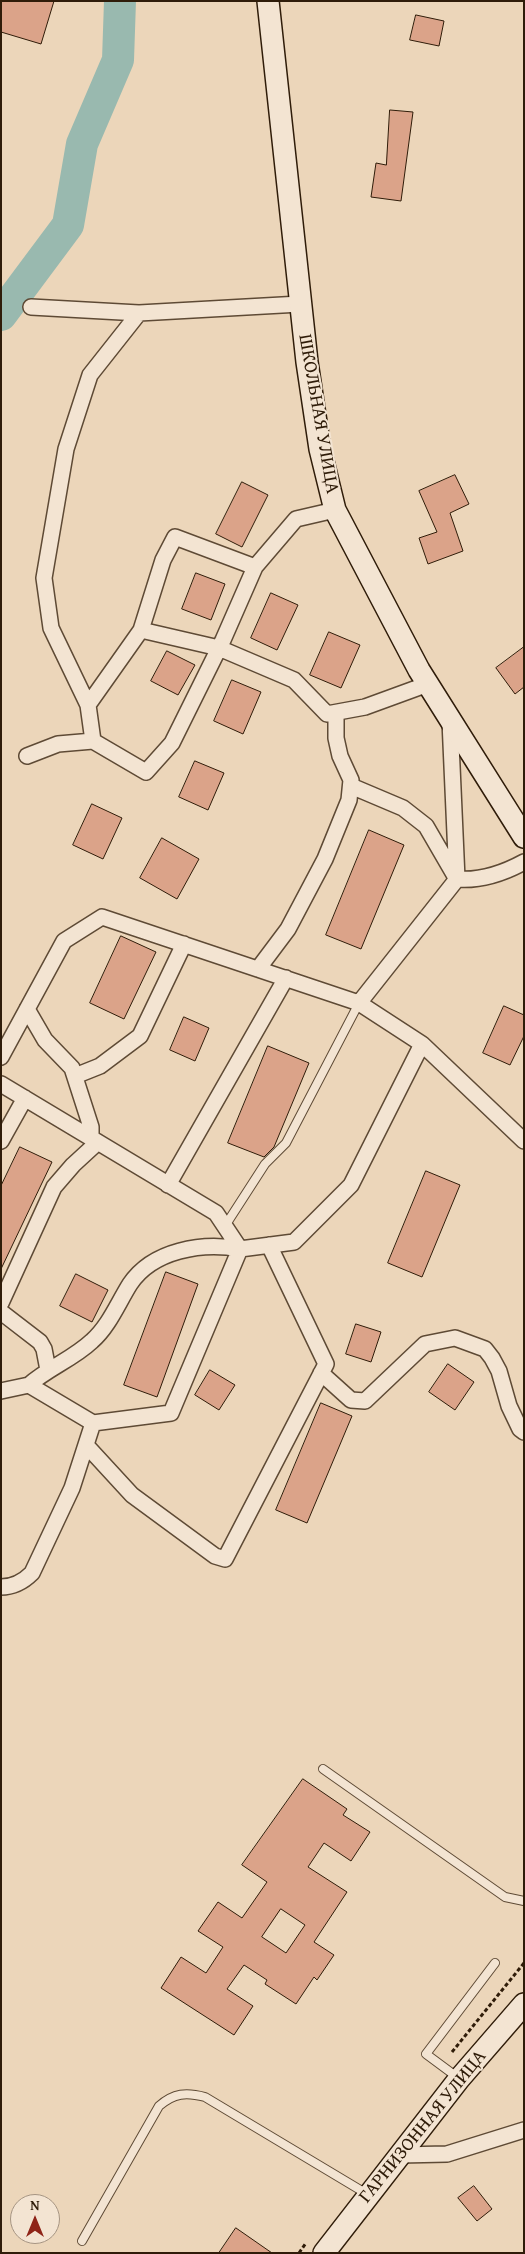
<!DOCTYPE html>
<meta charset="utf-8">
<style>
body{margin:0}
#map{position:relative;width:525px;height:2254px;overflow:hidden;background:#ecd6ba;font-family:"Gentium Book Plus",serif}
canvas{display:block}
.frame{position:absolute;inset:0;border:2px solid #2f1c09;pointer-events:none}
.north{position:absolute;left:10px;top:2194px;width:50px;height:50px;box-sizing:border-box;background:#f3e4d2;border:1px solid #a59482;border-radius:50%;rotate:0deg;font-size:14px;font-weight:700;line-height:20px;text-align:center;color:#2f1c09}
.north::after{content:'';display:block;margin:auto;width:18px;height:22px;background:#8f2418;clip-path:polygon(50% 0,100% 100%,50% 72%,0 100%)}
</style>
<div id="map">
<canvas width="525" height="2254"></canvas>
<div class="frame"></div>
<div class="north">N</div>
</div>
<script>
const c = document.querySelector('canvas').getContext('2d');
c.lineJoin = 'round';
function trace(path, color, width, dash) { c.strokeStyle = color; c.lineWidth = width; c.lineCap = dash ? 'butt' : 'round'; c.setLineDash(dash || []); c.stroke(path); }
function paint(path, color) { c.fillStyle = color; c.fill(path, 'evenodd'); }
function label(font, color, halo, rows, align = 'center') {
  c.font = font + ' "Gentium Book Plus",serif'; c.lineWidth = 4; c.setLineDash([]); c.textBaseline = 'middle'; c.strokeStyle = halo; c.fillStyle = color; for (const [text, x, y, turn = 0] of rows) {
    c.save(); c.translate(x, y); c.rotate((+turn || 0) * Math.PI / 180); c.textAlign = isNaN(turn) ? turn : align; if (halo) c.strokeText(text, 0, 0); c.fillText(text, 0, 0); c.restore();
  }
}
const river = new Path2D(`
 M 1,315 L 68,225 L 82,144 L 118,60 L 120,1`);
const building = new Path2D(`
 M 1,1 L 54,1 L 41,44 L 1,32 Z
 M 416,15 L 444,21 L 439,46 L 410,40 Z
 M 390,110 L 413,112 L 401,201 L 371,197 L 376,163 L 386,165 Z
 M 455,475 L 469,504 L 450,513 L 463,551 L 428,564 L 419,538 L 437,532 L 419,491 Z
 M 242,482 L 268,495 L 242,547 L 216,534 Z
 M 196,573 L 225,584 L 211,620 L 182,609 Z
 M 271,593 L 298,605 L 277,650 L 251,638 Z
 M 329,632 L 360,645 L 341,688 L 310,675 Z
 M 524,647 L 524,687 L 515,694 L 496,668 Z
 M 167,651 L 195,665 L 178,695 L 151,681 Z
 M 232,680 L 261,692 L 243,734 L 214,721 Z
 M 195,761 L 224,773 L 208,810 L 179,797 Z
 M 92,804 L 122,818 L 103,859 L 73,845 Z
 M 369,830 L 404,845 L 361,949 L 326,935 Z
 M 162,838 L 199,859 L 177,899 L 140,878 Z
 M 121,936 L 156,952 L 124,1019 L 90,1003 Z
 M 504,1006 L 524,1015 L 524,1036 L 510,1065 L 483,1053 Z
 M 184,1017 L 209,1028 L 195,1061 L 170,1050 Z
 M 268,1046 L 309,1063 L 274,1147 L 264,1157 L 228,1143 Z
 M 20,1147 L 52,1162 L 1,1269 L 1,1186 Z
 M 426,1171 L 460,1185 L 422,1277 L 388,1263 Z
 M 166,1272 L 198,1284 L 157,1397 L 124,1385 Z
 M 76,1274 L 108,1290 L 92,1322 L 60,1306 Z
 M 356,1324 L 381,1332 L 371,1362 L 346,1354 Z
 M 448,1364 L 474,1382 L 455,1410 L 429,1392 Z
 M 210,1370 L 235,1385 L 219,1410 L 195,1395 Z
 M 321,1403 L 352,1416 L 307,1523 L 276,1510 Z
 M 303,1779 L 347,1809 L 343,1815 L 370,1832 L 351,1861 L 324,1843 L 308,1867 L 347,1892 L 314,1942 L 334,1955 L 317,1980 L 314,1977 L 296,2004 L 265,1984 L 267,1980 L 244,1965 L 227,1989 L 253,2006 L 234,2035 L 161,1988 L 181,1957 L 206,1973 L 223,1947 L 198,1931 L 218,1902 L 242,1918 L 267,1882 L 242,1865 ZM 281,1909 L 305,1925 L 286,1953 L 262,1937 Z
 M 474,2186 L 492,2209 L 477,2221 L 458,2198 Z
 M 236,2228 L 272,2253 L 219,2253 Z`);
const path = new Path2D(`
 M 452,2052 L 524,1963
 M 299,2253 L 306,2243`);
const lane = new Path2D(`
 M 225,1226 L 265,1164 L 286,1143 L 359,1003
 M 323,1769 L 505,1897 L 524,1901
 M 457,2077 L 426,2054 L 495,1963
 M 82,2241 L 159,2106 C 174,2093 186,2092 205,2097 L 367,2194`);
const street = new Path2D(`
 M 31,307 L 139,313 L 300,304
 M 141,630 L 219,648 L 294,680 L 327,714 L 365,707 L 428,684
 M 88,705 L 51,628 L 44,578 L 66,449 L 90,375 L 139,313
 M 450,721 L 457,879
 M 93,741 L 88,705 L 141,630 L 163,560 L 175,537 L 255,567
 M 27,756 L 58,744 L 93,741 L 146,772 L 172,743 L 223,640 L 255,567 L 296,519 L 335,510
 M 351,786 L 403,808 L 426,826 L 455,876
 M 457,879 C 481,881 502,874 524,862
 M 258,969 L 288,929 L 325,859 L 349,800 L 351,780 L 340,756 L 336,738 L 336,713
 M 27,1009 L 45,1040 L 72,1068 L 91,1127 L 91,1138
 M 422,1044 L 524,1141
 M 1,1057 L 64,941 L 102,917 L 359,1003
 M 75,1076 L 100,1066 L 140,1036 L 184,944
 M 1,1084 L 216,1213 L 240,1249
 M 1,1141 L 25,1098
 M 168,1185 L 286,978
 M 1,1303 L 54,1187 L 73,1165 L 98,1142
 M 1,1312 L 40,1342 L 44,1349 L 48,1370
 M 321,1373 L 351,1400 L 365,1401 L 425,1344 L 455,1338 L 485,1349 L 492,1358 L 499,1371 L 509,1406 L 520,1429 L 524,1432
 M 29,1385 C 48,1368 73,1359 92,1341 C 109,1326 118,1303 130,1284 C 153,1250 202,1242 240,1249
 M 1,1391 L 29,1385 L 93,1423 L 171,1413 L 240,1249 L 294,1242 L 351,1185 L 422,1044 L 359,1003 L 457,879
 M 86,1445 L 132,1495 L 215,1556 L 225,1559 L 326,1364 L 269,1245
 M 1,1587 C 14,1587 23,1582 32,1573 L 72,1488 L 93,1423
 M 400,2155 L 447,2154 L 524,2130`);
const secondary = new Path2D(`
 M 268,1 L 307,362 L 320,449 L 335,510 L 419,670 L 524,837
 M 324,2253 L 459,2079 L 524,2004`);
const streetNames = [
 ["ШКОЛЬНАЯ УЛИЦА",318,414,80],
 ["ГАРНИЗОННАЯ УЛИЦА",423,2127,-51]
];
trace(river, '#99b9af', 32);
paint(building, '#dba389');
trace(building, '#2f1c09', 1);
trace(lane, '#5e4a35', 10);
trace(street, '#5e4a35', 18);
trace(secondary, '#2f1c09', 24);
trace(path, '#2f1c09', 3, [4, 2.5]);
trace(lane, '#f3e4d2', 8);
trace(street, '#f3e4d2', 15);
trace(secondary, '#f3e4d2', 21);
label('19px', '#2f1c09', '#f3e4d2', streetNames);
</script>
